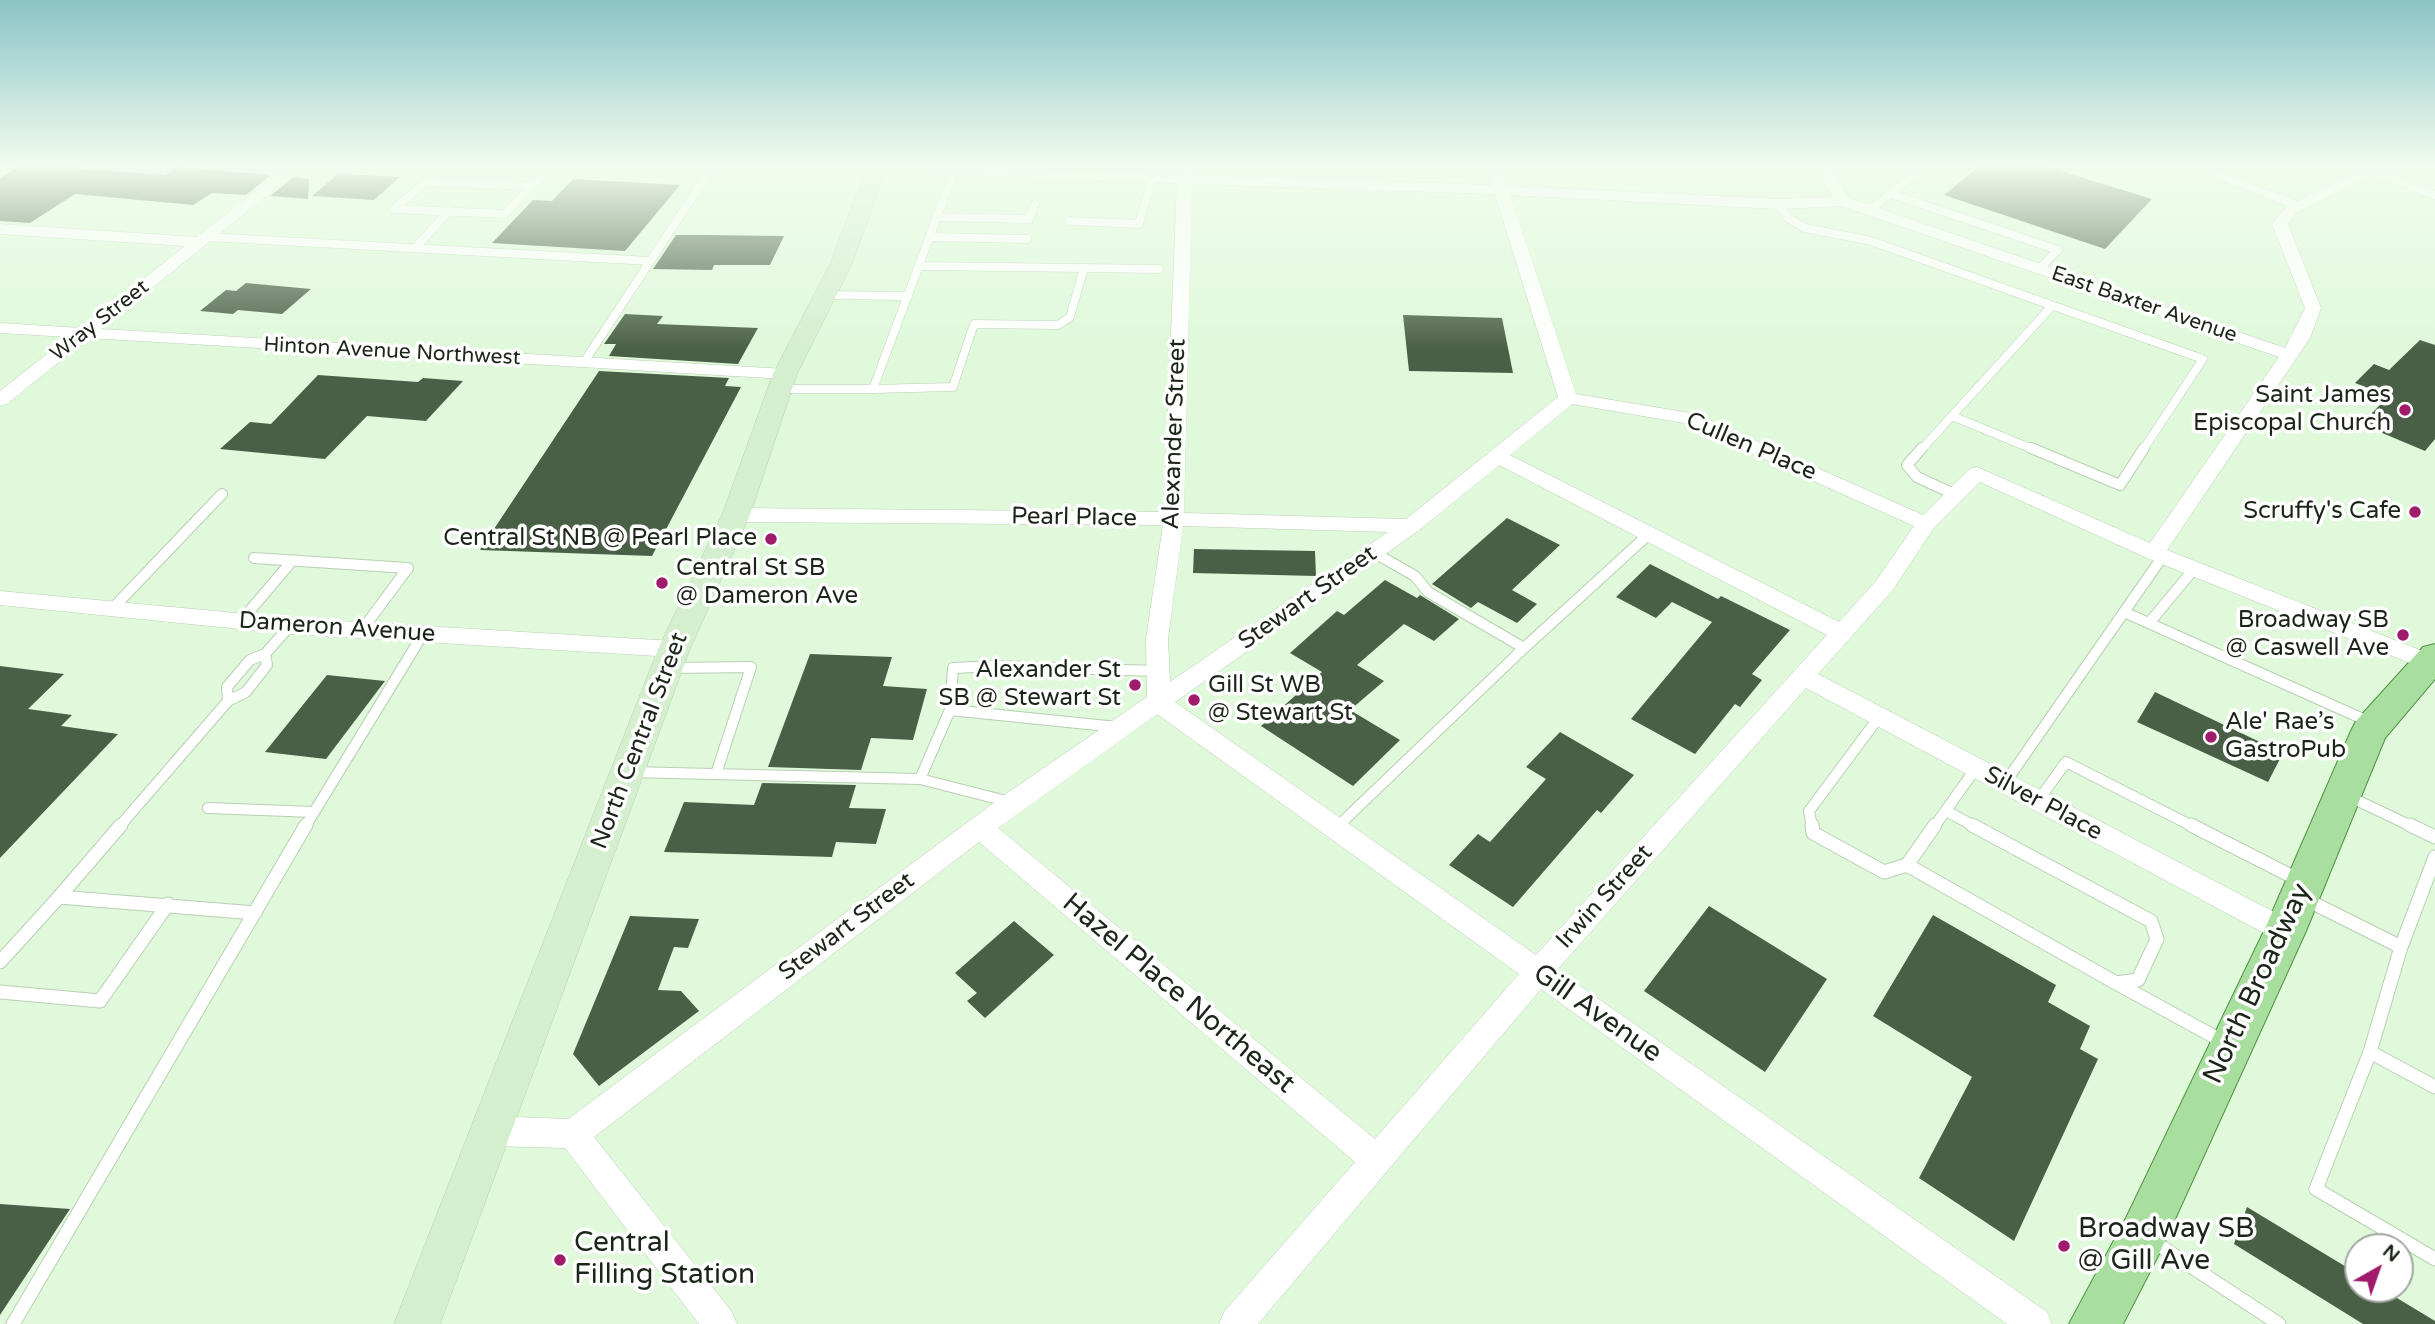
<!DOCTYPE html>
<meta charset="utf-8">
<style>
body{margin:0}
#map{position:relative;width:2435px;height:1324px;overflow:hidden;background:#dff9da;font-family:"Varela Round",sans-serif}
canvas{display:block}
.north{position:absolute;left:2344px;top:1233px;width:70px;height:70px;box-sizing:border-box;background:#fff;border:2px solid #a4a8a3;border-radius:50%;rotate:40deg;font-size:19px;font-weight:700;line-height:28px;text-align:center;color:#1c251a}
.north::after{content:'';display:block;margin:auto;width:24px;height:32px;background:#a01b6a;clip-path:polygon(50% 0,100% 100%,50% 72%,0 100%)}
</style>
<div id="map">
<canvas width="2435" height="1324"></canvas>
<div class="north">N</div>
</div>
<script>
const c = document.querySelector('canvas').getContext('2d');
c.lineJoin = 'round';
function paint(path, color) { c.fillStyle = color; c.fill(path, 'evenodd'); }
function trace(path, color, width, dash) { c.strokeStyle = color; c.lineWidth = width; c.lineCap = dash ? 'butt' : 'round'; c.setLineDash(dash || []); c.stroke(path); }
function label(font, color, halo, rows, align = 'center') {
  c.font = font + ' "Varela Round",sans-serif'; c.lineWidth = 7; c.setLineDash([]); c.textBaseline = 'middle'; c.strokeStyle = halo; c.fillStyle = color; for (const [text, x, y, turn = 0] of rows) {
    c.save(); c.translate(x, y); c.rotate((+turn || 0) * Math.PI / 180); c.textAlign = isNaN(turn) ? turn : align; if (halo) c.strokeText(text, 0, 0); c.fillText(text, 0, 0); c.restore();
  }
}
const building = new Path2D(`
 M 23,164 L 80,164 L 74,168 L 165,175 L 178,167 L 271,175 L 246,195 L 212,193 L 193,205 L 75,194 L 30,223 L 0,221 L 0,178 Z
 M 1982,164 L 2038,164 L 2152,199 L 2105,249 L 1944,195 Z
 M 338,174 L 400,177 L 374,200 L 312,196 Z
 M 294,177 L 309,179 L 308,199 L 270,196 Z
 M 573,179 L 680,185 L 625,251 L 492,243 L 533,200 L 552,201 Z
 M 676,235 L 704,235 L 784,236 L 770,265 L 714,265 L 712,270 L 653,269 Z
 M 246,283 L 311,289 L 282,314 L 238,310 L 233,314 L 200,311 L 226,290 L 236,291 Z
 M 625,314 L 663,316 L 657,324 L 758,328 L 738,364 L 609,356 L 616,344 L 604,344 Z
 M 1403,315 L 1502,318 L 1513,373 L 1409,371 Z
 M 2420,340 L 2435,345 L 2435,439 L 2425,451 L 2361,424 L 2389,396 L 2355,383 L 2374,364 L 2389,370 Z
 M 599,371 L 729,378 L 725,386 L 741,387 L 652,556 L 480,550 Z
 M 318,375 L 418,382 L 423,378 L 463,381 L 426,421 L 367,416 L 325,459 L 220,449 L 250,422 L 271,424 Z
 M 1507,518 L 1560,545 L 1512,590 L 1537,604 L 1517,623 L 1478,602 L 1471,608 L 1432,584 Z
 M 1194,549 L 1315,551 L 1316,576 L 1193,573 Z
 M 1650,564 L 1718,599 L 1721,596 L 1790,630 L 1752,674 L 1762,680 L 1740,707 L 1735,704 L 1695,754 L 1631,719 L 1712,622 L 1672,602 L 1656,618 L 1616,597 Z
 M 1385,580 L 1417,598 L 1420,595 L 1459,619 L 1434,641 L 1404,624 L 1357,665 L 1384,681 L 1350,710 L 1400,740 L 1353,786 L 1261,726 L 1322,672 L 1290,653 L 1337,611 L 1344,615 Z
 M 810,654 L 892,657 L 883,686 L 927,689 L 913,740 L 871,738 L 861,770 L 768,767 Z
 M 0,666 L 64,674 L 28,709 L 72,715 L 61,726 L 118,734 L 0,858 Z
 M 327,675 L 385,681 L 326,759 L 265,752 Z
 M 2155,692 L 2283,753 L 2268,782 L 2137,722 Z
 M 1560,732 L 1634,775 L 1601,813 L 1597,810 L 1513,907 L 1449,865 L 1478,834 L 1490,842 L 1546,779 L 1526,767 Z
 M 762,783 L 856,785 L 849,808 L 886,809 L 876,844 L 836,842 L 832,857 L 664,852 L 684,802 L 754,805 Z
 M 1709,906 L 1827,979 L 1765,1072 L 1644,991 Z
 M 1933,915 L 2056,985 L 2048,1002 L 2090,1026 L 2080,1049 L 2098,1059 L 2014,1241 L 1919,1178 L 1972,1077 L 1873,1016 Z
 M 630,916 L 699,919 L 688,948 L 674,947 L 658,990 L 681,991 L 699,1011 L 599,1086 L 573,1054 Z
 M 1014,921 L 1054,955 L 985,1018 L 967,1001 L 977,993 L 955,973 Z
 M 0,1204 L 70,1209 L 0,1315 Z
 M 2247,1207 L 2358,1274 L 2358,1289 L 2382,1289 L 2435,1321 L 2435,1324 L 2363,1324 L 2234,1244 Z`);
const laneFar2 = new Path2D(`
 M 2188,164 L 2299,206
 M 2374,172 L 2435,195
 M 531,186 L 426,182 L 394,209 L 505,214 L 553,164
 M 1891,194 L 1925,166
 M 1779,204 L 1788,218 L 1805,228 L 1871,241 L 2203,359 L 2143,450
 M 1869,210 L 1891,194 L 2058,250 L 2039,269
 M 936,217 L 1029,219 L 1035,204
 M 1070,221 L 1139,224 L 1152,179
 M 207,237 L 650,261
 M 929,237 L 1027,239
 M 415,248 L 449,211
 M 919,266 L 1084,268
 M 826,295 L 908,296
 M 584,362 L 714,164
 M 780,389 L 873,389 L 954,171
 M 873,389 L 953,387 L 974,324 L 1058,325 L 1070,317 L 1084,268 L 1159,269
 M 1952,416 L 2035,450
 M 1921,450 L 2052,306`);
const laneFar1 = new Path2D(`
 M 1922,448 L 1907,465 L 1917,477 L 1956,495
 M 2031,448 L 2120,485 L 2144,448
 M 1373,552 L 1415,576 L 1428,592 L 1524,648
 M 254,558 L 408,568 L 362,630
 M 112,609 L 222,494
 M 2124,612 L 2372,723
 M 241,621 L 292,561
 M 2149,623 L 2194,569
 M 265,654 L 290,626
 M 265,654 L 267,665 L 246,692 L 228,701 L 227,687 L 250,660 Z
 M 670,668 L 751,667 L 716,774
 M 950,710 L 953,668 L 996,666 L 1158,671
 M 630,772 L 920,779 L 1010,802
 M 920,779 L 950,710 L 1117,727
 M 2005,783 L 2163,556
 M 2348,796 L 2413,827
 M 2038,801 L 2066,762 L 2194,827
 M 208,808 L 314,812
 M 1946,811 L 1976,827
 M 119,827 L 228,701
 M 305,827 L 423,634
 M 1337,827 L 1524,648 L 1649,534
 M 1812,827 L 1809,811 L 1879,717
 M 1934,827 L 1976,768`);
const lane = new Path2D(`
 M 121,825 L 59,897 L 255,913
 M 1812,825 L 1813,833 L 1884,872 L 1907,865 L 1935,825
 M 2191,825 L 2299,880
 M 2410,825 L 2435,837
 M 1336,828 L 1339,825
 M 2435,857 L 2401,947 L 2370,1052 L 2316,1189 L 2435,1259
 M 1907,865 L 2116,983 L 2138,980 L 2157,939 L 2151,921 L 1972,825
 M 2307,900 L 2401,947
 M 0,962 L 59,897
 M 2116,983 L 2224,1042
 M 0,992 L 100,1001 L 168,904
 M 2370,1052 L 2435,1087
 M 2151,1240 L 2279,1324
 M 13,1324 L 306,825`);
const street = new Path2D(`
 M 290,164 L 306,164 L 101,329 L 785,369 L 794,374 L 785,379 L 89,338 L 7,404 L 0,406 L 0,391 L 69,337 L 0,333 L 0,323 L 81,328 L 185,246 L 0,234 L 0,224 L 197,237 Z
 M 892,164 L 1177,174 L 1178,164 L 1192,164 L 1192,175 L 1492,185 L 1486,164 L 1500,164 L 1507,186 L 1779,199 L 1833,197 L 1814,164 L 1828,164 L 1849,198 L 2285,348 L 2305,308 L 2272,224 L 2287,206 L 2374,164 L 2393,164 L 2297,212 L 2288,224 L 2321,308 L 2310,338 L 2167,550 L 2435,656 L 2435,673 L 2147,558 L 1980,482 L 1933,529 L 1892,591 L 1818,674 L 2295,923 L 2299,931 L 2295,939 L 2285,943 L 2275,939 L 1806,688 L 1557,970 L 2047,1312 L 2052,1324 L 2007,1324 L 1541,989 L 1258,1324 L 1219,1324 L 1224,1312 L 1355,1162 L 979,842 L 594,1137 L 732,1312 L 737,1324 L 699,1324 L 565,1148 L 490,1146 L 479,1141 L 475,1131 L 479,1121 L 490,1116 L 568,1119 L 1003,796 L 1147,697 L 1146,639 L 1163,525 L 736,522 L 729,520 L 726,515 L 729,510 L 736,508 L 1164,512 L 1177,183 L 876,172 L 869,168 L 874,164 ZM 1192,184 L 1495,194 L 1558,397 L 1406,519 L 1184,513 ZM 1510,195 L 1779,209 L 1842,206 L 2279,357 L 2150,543 L 1977,467 L 1970,469 L 1923,515 L 1696,414 L 1576,394 ZM 1572,404 L 1684,423 L 1914,526 L 1876,581 L 1839,622 L 1510,455 ZM 1499,465 L 1827,635 L 1536,955 L 1175,702 L 1418,531 ZM 1183,526 L 1388,532 L 1170,682 L 1168,639 ZM 1157,714 L 1519,974 L 1375,1139 L 998,828 Z
 M 0,591 L 290,618 L 674,641 L 682,643 L 685,649 L 682,655 L 674,657 L 290,634 L 0,605 Z`);
const secondary = new Path2D(`
 M 737,164 L 888,164 L 852,264 L 797,374 L 750,515 L 690,649 L 440,1324 L 394,1324 L 658,649 L 722,515 L 773,374 L 830,264 L 864,174 L 747,170 Z`);
const primary = new Path2D(`
 M 2435,644 L 2435,679 L 2385,738 L 2306,931 L 2160,1252 L 2123,1324 L 2069,1324 L 2126,1218 L 2264,931 L 2351,731 L 2356,721 L 2423,647 Z`);
const markers = [
 [2405,410,7,"#a01b6a"],
 [2415,512,7,"#a01b6a"],
 [771,539,7,"#a01b6a"],
 [662,583,7,"#a01b6a"],
 [2403,635,7,"#a01b6a"],
 [1135,685,7,"#a01b6a"],
 [1194,700,7,"#a01b6a"],
 [2211,737,7,"#a01b6a"],
 [2064,1246,7,"#a01b6a"],
 [560,1260,7,"#a01b6a"]
];
const farStreetnames = [
 ["East Baxter Avenue",2144,305,19],
 ["Wray Street",100,321,-38],
 ["Hinton Avenue Northwest",392,352,3]
];
const poiNames = [
 ["Saint James",2391,396],
 ["Episcopal Church",2391,424],
 ["Scruffy's Cafe",2401,512],
 ["Central St NB @ Pearl Place",757,539],
 ["Central St SB",676,569,"left"],
 ["@ Dameron Ave",676,597,"left"],
 ["Broadway SB",2389,621],
 ["@ Caswell Ave",2389,649],
 ["Alexander St",1121,671],
 ["SB @ Stewart St",1121,699],
 ["Gill St WB",1208,686,"left"],
 ["@ Stewart St",1208,714,"left"],
 ["Ale' Rae’s",2225,723,"left"],
 ["GastroPub",2225,751,"left"]
];
const streetNames = [
 ["Alexander Street",1175,434,-88],
 ["Cullen Place",1751,447,23],
 ["Pearl Place",1074,518,1],
 ["Stewart Street",1308,598,-35],
 ["Dameron Avenue",337,628,4],
 ["North Central Street",640,741,-69],
 ["Silver Place",2043,804,28],
 ["Irwin Street",1605,897,-48],
 ["Stewart Street",847,927,-37]
];
const nearStreetnames = [
 ["North Broadway",2258,984,-65],
 ["Hazel Place Northeast",1178,994,40],
 ["Gill Avenue",1597,1014,35]
];
const nearPoinames = [
 ["Broadway SB",2078,1230],
 ["@ Gill Ave",2078,1262],
 ["Central",574,1244],
 ["Filling Station",574,1276]
];
paint(building, '#4a6046');
trace(laneFar2, '#b8d0b3', 9);
trace(laneFar1, '#b8d0b3', 12);
trace(lane, '#b8d0b3', 15);
trace(street, '#b8d0b3', 1);
trace(secondary, '#b8d0b3', 1);
trace(primary, '#529046', 2);
trace(laneFar2, '#fff', 8);
trace(laneFar1, '#fff', 10);
trace(lane, '#fff', 13);
paint(street, '#fff');
paint(secondary, '#d4efce');
paint(primary, '#a9df9e');
const sky = c.createLinearGradient(0, 0, 0, 350);
sky.addColorStop(0, '#8bc4c6');
sky.addColorStop(0.47, '#f1fcee');
sky.addColorStop(1, '#f1fcee00');
c.fillStyle = sky;
c.fillRect(0, 0, 2435, 350);
for (const [x, y, r, color] of markers) { const dot = new Path2D(); dot.arc(x, y, r, 0, 2 * Math.PI); c.fillStyle = color; c.fill(dot); trace(dot, '#fff', 2.5); }
label('21px', '#1c251a', '#fff', farStreetnames);
label('24px', '#1c251a', '#fff', poiNames, 'right');
label('24px', '#1c251a', '#fff', streetNames);
label('28px', '#1c251a', '#fff', nearStreetnames);
label('28px', '#1c251a', '#fff', nearPoinames, 'left');
</script>
